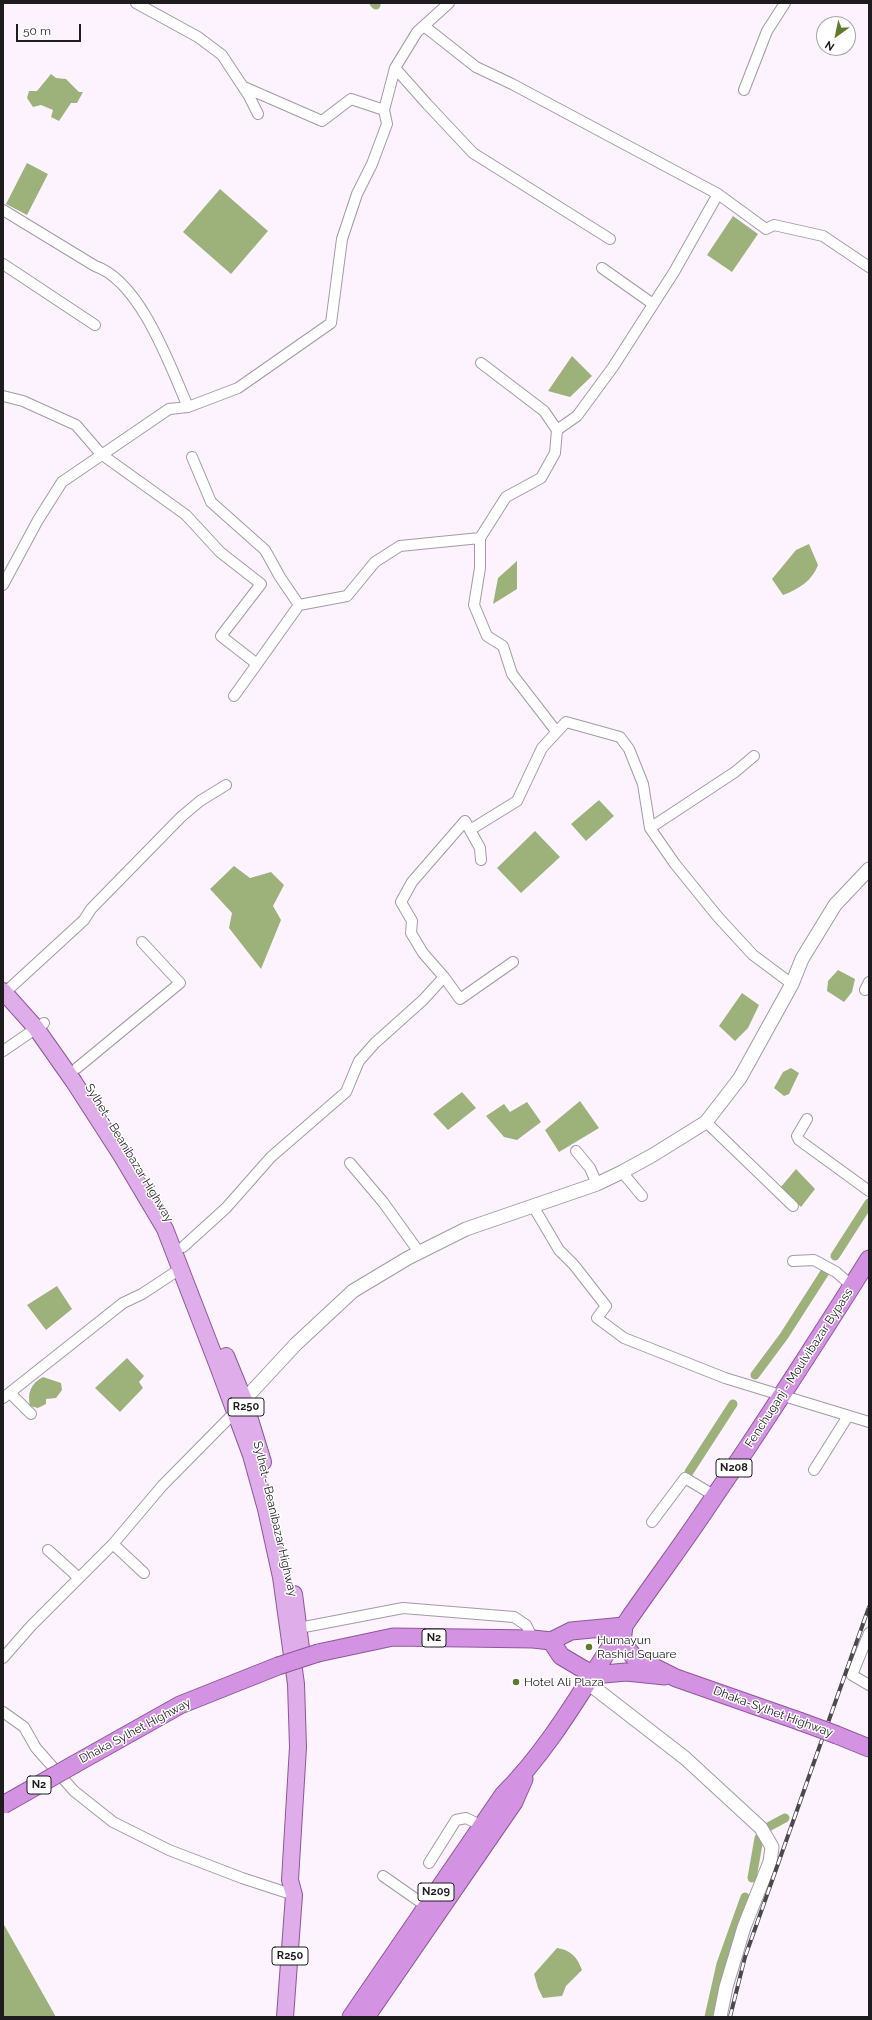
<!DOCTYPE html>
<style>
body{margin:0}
#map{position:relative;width:872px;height:2020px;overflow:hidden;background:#fcf3fe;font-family:Raleway,sans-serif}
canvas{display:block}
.frame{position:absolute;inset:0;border:4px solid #1f1c20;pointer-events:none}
.north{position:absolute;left:816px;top:16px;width:40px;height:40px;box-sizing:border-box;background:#fff;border:1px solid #a5a4a6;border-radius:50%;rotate:213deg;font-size:11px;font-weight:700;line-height:16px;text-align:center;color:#1f1c20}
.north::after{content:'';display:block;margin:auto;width:14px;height:18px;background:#607a2d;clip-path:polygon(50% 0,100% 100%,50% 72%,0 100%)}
.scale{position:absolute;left:16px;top:24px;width:65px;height:18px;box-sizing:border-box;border:2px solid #1f1c20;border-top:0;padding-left:5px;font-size:12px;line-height:14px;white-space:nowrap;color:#1f1c20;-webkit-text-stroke:3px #fff;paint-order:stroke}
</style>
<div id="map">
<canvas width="872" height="2020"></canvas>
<div class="frame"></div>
<div class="north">N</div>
<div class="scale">50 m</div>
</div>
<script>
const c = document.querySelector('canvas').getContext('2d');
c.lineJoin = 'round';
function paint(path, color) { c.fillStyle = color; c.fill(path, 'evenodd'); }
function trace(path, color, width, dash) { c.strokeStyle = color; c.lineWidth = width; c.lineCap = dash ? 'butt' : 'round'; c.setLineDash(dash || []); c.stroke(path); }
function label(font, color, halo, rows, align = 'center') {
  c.font = font + ' Raleway,sans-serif'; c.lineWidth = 3; c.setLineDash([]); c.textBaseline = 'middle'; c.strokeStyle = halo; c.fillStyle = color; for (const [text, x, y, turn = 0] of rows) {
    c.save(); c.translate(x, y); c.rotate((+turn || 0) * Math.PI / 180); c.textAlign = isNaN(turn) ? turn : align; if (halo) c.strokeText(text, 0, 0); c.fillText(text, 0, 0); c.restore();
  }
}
const water = new Path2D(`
 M 51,74 L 56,78 L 66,79 L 79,92 L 83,92 L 77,103 L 71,103 L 59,121 L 51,117 L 53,110 L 41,105 L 33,107 L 27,98 L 29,91 L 37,91 Z
 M 27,163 L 48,174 L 27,215 L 6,204 Z
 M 220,189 L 268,231 L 231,274 L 183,232 Z
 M 733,216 L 758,234 L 732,272 L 707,255 Z
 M 572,356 L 592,376 L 570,397 L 548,391 Z
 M 809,544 L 818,565 C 812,581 799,589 783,595 L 772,579 L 796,550 Z
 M 517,561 L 517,589 L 493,604 L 498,578 Z
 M 599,800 L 614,816 L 586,841 L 571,824 Z
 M 535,831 L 560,857 L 521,893 L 497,868 Z
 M 234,866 L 250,878 L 271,872 L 284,885 L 273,906 L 281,920 L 261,969 L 229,928 L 232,913 L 210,889 Z
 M 838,970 L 855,979 L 852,992 L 844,1002 L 827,991 L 828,981 Z
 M 742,993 L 759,1005 L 748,1028 L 735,1041 L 719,1026 Z
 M 791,1068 L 799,1073 L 789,1094 L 784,1096 L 774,1088 L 783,1072 Z
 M 462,1092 L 476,1108 L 448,1130 L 433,1114 Z
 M 580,1101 L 599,1128 L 559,1152 L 545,1130 Z
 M 527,1102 L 541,1122 L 517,1140 L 504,1137 L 486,1116 L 504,1104 L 510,1112 Z
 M 796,1169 L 815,1189 L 801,1207 L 780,1188 Z
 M 57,1286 L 72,1309 L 46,1330 L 27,1305 Z
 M 127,1358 L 144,1376 L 139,1382 L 143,1388 L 120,1412 L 95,1388 Z
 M 43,1377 L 61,1383 L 62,1390 L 56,1398 L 46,1399 L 46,1404 L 38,1408 L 30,1406 C 27,1393 31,1383 43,1377 Z
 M 3,1923 L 56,2017 L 3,2017 Z
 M 557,1948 C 571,1950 577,1957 582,1970 L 566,1986 L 562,1996 L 543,1998 L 538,1988 L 534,1974 Z`);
const canal = new Path2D(`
 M 374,3 L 376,5
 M 835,1256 L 869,1203
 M 755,1375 L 784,1336 L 825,1272
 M 689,1472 L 733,1404
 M 770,1826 L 785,1818
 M 752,1878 L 759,1838
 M 709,2017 L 721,1964 L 745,1897`);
const minor = new Path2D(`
 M 136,3 L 198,37 L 222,55 L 249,96 L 258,114
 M 424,26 L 476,67 L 512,84 L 718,194 L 766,229 L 774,225 L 823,236 L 869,267
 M 395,68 L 427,104 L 473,153 L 610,239
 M 244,87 L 322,121 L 351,99 L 384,110
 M 744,90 L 767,31 L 785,3
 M 3,210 L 95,266 C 140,281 170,365 188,407
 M 3,264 L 95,325
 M 602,268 L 653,304
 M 481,363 L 544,411 L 557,430 L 555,453 L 541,478 L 506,497 L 480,538 L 480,568 L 474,605 L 487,636 L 503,646 L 512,674 L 556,731
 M 3,396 L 23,401 L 76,425 L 101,454 L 186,515 L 220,552 L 261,584 L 221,636 L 257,664 L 234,696
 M 557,430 L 577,416 L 613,367 L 674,272 L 718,194
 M 192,457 L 211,502 L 265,550 L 280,577 L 299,605
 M 3,585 L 38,520 L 62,482 L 169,409 L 188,407 L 238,388 L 331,323 L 342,239 L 357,194 L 372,164 L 387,124 L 384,110 L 395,68 L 417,32 L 449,3
 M 257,664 L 299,605 L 347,596 L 375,562 L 400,546 L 480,538
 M 650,828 L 735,772 L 754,756
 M 470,830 L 517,801 L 542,748 L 566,722 L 620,737 L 629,749 L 643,784 L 650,828 L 675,864 L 718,917 L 753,955 L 792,984
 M 444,977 L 423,953 L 411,933 L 412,921 L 401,902 L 412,882 L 465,821 L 480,848 L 481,860
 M 11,987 L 84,920 L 91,909 L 181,817 L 200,801 L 226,785
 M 865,990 L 869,982
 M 3,1051 L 44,1023
 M 77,1068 L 180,983 L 142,942
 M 807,1119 L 797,1136 L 799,1140 L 869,1191
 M 706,1122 L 793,1206
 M 576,1151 L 590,1168 L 597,1184
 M 350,1163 L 383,1202 L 419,1252
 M 622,1172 L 642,1196
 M 533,1206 L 559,1250 L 574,1265 L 606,1306 L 597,1318 L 624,1338 L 725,1378 L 869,1422
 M 183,1247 L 226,1208 L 271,1157 L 346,1092 L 359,1061 L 375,1043 L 423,1000 L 444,977 L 460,999 L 513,962
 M 793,1261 L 814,1260 L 836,1272 L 852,1286
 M 10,1393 L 31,1414
 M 3,1398 L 123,1303 L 142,1294 L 180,1269
 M 814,1470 L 848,1416
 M 652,1522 L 685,1478 L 715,1496
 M 113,1544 L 144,1573
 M 48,1550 L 79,1578
 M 299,1628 L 403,1608 L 514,1617 L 526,1625 L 533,1639
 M 869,1633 L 852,1675 L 869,1685
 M 3,1658 L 31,1626 L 113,1544 L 162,1486 L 237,1410
 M 3,1712 L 24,1727 L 36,1748 L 74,1791 L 113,1822 L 169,1850 L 242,1878 L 294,1895
 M 429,1863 L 456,1820 L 466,1818 L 482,1826
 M 383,1876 L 426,1906`);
const tertiary = new Path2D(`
 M 244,1400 L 296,1344 L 353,1291 L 408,1258 L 466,1229 L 597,1184 L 622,1172 L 653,1155 L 706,1122 L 740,1078 L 792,984 L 802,959 L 835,905 L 869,869
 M 588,1683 L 685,1758 L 761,1828 L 772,1847 L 770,1862 L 744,1927 L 726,1987 L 720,2017`);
const primary = new Path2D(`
 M 3,991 L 36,1028 L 74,1082 L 121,1155 L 165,1229 L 218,1366 L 251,1455 L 266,1509 L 281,1577 L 296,1684 L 298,1747 L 290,1880 L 294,1895 L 285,2017
 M 226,1356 L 244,1400 L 263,1462
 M 294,1594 L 302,1656`);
const trunk = new Path2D(`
 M 551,1641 L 561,1656 L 593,1675 L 626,1672 L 665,1676
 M 318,1653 L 393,1637 L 533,1639 L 551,1641 L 571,1631 L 624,1626 L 622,1642 L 634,1657 L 676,1678 L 799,1721
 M 837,1735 L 869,1748
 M 75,1764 L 180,1705 L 278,1666
 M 351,2017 L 503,1795 C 554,1744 588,1679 628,1620 C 657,1578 688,1537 716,1494 C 769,1417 819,1338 869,1259
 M 366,2017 L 514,1802 L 524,1779`);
const rail = new Path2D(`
 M 730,2017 L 745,1957 L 869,1607`);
const trunkBridge = new Path2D(`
 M 278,1666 L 318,1653
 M 799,1721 L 837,1735
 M 3,1805 L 75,1764`);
const markers = [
 [589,1647,4,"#607a2d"],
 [516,1682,4,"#607a2d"]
];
const shields = [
 [246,1407,36],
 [734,1468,36],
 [434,1638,24],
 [39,1785,24],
 [436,1892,36],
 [290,1956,36]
];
const shieldNames = [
 ["R250",246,1407],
 ["N208",734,1468],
 ["N2",434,1638],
 ["N2",39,1785],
 ["N209",436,1892],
 ["R250",290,1956]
];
const streetNames = [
 ["Sylhet - Beanibazar Highway",129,1153,59],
 ["Fenchuganj - Moulvibazar Bypass",799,1368,-57],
 ["Sylhet - Beanibazar Highway",275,1519,77],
 ["Dhaka-Sylhet Highway",773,1712,20],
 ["Dhaka Sylhet Highway",135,1731,-28]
];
const poiNames = [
 ["Humayun",597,1640],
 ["Rashid Square",597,1654],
 ["Hotel Ali Plaza",524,1682]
];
paint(water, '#9db27b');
trace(canal, '#9db27b', 9);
trace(minor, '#a29aa4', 12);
trace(tertiary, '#a29aa4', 15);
trace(primary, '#8e569a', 18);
trace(trunk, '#8e569a', 19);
trace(minor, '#fff', 10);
trace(tertiary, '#fff', 13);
trace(primary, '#dfadea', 16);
trace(trunk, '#d492e3', 17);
trace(rail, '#4c484e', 4);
trace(rail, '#fff', 2.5, [8]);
trace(trunkBridge, '#8e569a', 19, []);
trace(trunkBridge, '#d492e3', 17);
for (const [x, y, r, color] of markers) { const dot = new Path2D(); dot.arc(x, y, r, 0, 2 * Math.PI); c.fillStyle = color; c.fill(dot); trace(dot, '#fff', 1.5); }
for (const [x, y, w] of shields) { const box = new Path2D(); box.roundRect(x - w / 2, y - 9, w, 18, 3); c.fillStyle = '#fff'; c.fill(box); trace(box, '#1f1c20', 1); }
label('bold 11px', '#1f1c20', null, shieldNames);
label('12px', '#1f1c20', '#fff', streetNames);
label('12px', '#1f1c20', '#fff', poiNames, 'left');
</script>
